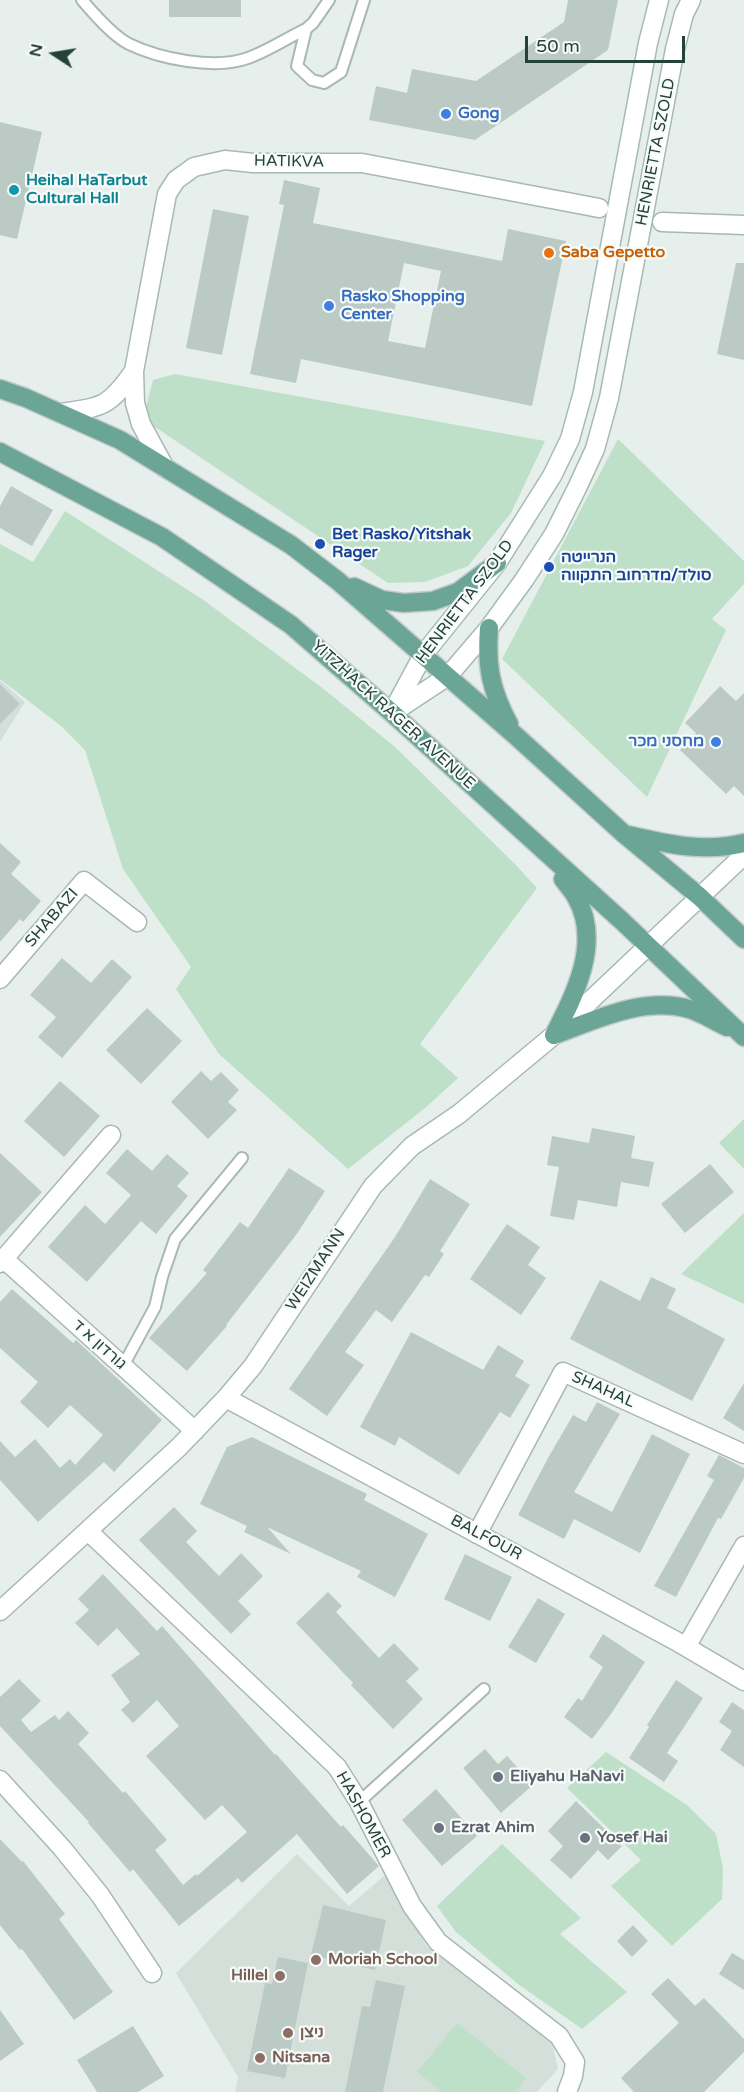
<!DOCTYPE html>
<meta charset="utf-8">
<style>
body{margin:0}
#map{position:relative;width:744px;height:2092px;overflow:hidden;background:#e6efeb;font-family:"Varela Round",sans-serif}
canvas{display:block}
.north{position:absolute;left:24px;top:24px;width:60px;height:60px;-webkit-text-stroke:4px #f7fbf9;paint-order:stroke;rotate:282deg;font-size:16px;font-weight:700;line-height:24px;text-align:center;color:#24423a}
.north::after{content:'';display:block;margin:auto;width:21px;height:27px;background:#24423a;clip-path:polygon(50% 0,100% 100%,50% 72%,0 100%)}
.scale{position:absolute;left:525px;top:36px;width:160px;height:27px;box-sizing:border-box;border:3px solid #24423a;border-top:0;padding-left:8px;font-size:18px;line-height:21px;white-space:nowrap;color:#24423a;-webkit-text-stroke:4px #f7fbf9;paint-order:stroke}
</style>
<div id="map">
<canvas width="744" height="2092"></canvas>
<div class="north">N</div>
<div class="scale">50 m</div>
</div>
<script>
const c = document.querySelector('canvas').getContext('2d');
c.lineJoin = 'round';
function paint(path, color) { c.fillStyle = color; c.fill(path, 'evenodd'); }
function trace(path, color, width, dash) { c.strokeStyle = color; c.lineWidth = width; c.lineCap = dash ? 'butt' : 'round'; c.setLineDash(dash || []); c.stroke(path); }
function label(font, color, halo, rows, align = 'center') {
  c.font = font + ' "Varela Round","Noto Sans Hebrew",sans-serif'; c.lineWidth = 4.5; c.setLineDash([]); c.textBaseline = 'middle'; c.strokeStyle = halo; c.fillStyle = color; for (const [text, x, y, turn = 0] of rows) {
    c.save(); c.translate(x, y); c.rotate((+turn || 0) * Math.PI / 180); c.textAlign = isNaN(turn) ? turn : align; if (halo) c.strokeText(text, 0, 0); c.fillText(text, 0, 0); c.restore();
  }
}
const built = new Path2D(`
 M 0,680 L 25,702 L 0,742 Z
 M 297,1854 L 349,1906 L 385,1875 L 427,1947 L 552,2044 L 558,2069 L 537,2092 L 235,2092 L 238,2077 L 176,1973 Z`);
const green = new Path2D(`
 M 175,374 L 545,441 L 511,513 L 468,566 L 425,582 L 388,583 L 152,425 L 146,407 L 153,380 Z
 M 618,439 L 744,561 L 744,584 L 712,619 L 726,630 L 647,797 L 502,659 Z
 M 65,511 L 202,599 L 325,690 L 395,747 L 514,863 L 537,888 L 420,1044 L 458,1078 L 425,1108 L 348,1169 L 219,1054 L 176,989 L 191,967 L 123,869 L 85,750 L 61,726 L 0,679 L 0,544 L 33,562 Z
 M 744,1119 L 744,1169 L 719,1143 Z
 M 744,1213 L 744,1304 L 681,1274 Z
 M 606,1752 L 687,1805 L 716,1834 L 723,1868 L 722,1899 L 672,1946 L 611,1886 L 641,1860 L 567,1788 Z
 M 502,1844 L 581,1918 L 560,1934 L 627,1992 L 582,2029 L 518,1984 L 456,1932 L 437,1906 Z
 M 457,2023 L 526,2078 L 515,2092 L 442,2092 L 417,2072 Z`);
const building = new Path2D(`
 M 169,0 L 241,0 L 241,17 L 169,17 Z
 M 568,0 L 618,0 L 608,50 L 475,140 L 369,120 L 376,86 L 407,93 L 412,69 L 476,81 L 564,22 Z
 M 0,122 L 42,132 L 17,239 L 0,235 Z
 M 284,180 L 320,188 L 313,223 L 502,261 L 508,229 L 566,241 L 532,406 L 301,359 L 296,383 L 250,374 L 284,205 L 279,204 ZM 404,263 L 441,271 L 425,348 L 388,341 Z
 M 213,209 L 249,216 L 222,355 L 186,348 Z
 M 736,263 L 744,263 L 744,360 L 717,354 Z
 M 11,486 L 53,510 L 32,546 L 0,528 L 0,506 Z
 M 0,684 L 20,704 L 0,724 Z
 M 720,686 L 736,701 L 744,693 L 744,796 L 734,786 L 726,794 L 680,750 L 696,733 L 685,723 Z
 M 0,843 L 21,862 L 11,874 L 41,901 L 23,922 L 20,919 L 0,942 Z
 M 62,958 L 91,983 L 112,959 L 132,977 L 62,1058 L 38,1037 L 56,1017 L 30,995 Z
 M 147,1008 L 182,1041 L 141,1084 L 106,1050 Z
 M 201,1071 L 211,1081 L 221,1072 L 239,1090 L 228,1102 L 237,1110 L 208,1139 L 171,1102 Z
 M 60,1081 L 100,1116 L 64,1157 L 24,1121 Z
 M 592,1128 L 635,1136 L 631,1158 L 654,1162 L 649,1187 L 621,1182 L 617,1207 L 578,1200 L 574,1220 L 550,1216 L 559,1167 L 547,1165 L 552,1136 L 589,1143 Z
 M 127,1149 L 152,1171 L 167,1154 L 189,1173 L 177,1186 L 188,1196 L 156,1234 L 141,1221 L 87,1282 L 48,1247 L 85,1205 L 105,1224 L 131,1195 L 106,1173 Z
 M 0,1153 L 42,1192 L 0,1237 Z
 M 710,1164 L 734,1192 L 685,1233 L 661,1204 Z
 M 289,1168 L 325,1191 L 296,1235 L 226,1325 L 227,1326 L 187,1371 L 149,1338 L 207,1273 L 203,1270 L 240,1222 L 248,1228 Z
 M 430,1179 L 470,1204 L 440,1251 L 444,1254 L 429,1277 L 425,1275 L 392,1322 L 376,1310 L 345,1352 L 364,1365 L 327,1416 L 289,1389 L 395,1237 Z
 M 507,1224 L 540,1247 L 528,1265 L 546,1278 L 521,1315 L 470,1279 Z
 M 651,1277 L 676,1289 L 667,1308 L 725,1339 L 692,1401 L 570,1339 L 600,1280 L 640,1301 Z
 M 12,1289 L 73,1343 L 76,1340 L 162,1420 L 114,1472 L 104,1462 L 38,1522 L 0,1480 L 0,1441 L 15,1457 L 35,1439 L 60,1468 L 70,1459 L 75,1465 L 103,1435 L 70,1405 L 48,1428 L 20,1402 L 38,1382 L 0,1348 L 0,1302 Z
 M 411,1332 L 483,1370 L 498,1345 L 524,1361 L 515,1376 L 530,1385 L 510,1418 L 500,1412 L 459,1475 L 399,1437 L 395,1446 L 360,1427 Z
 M 744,1383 L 744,1431 L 723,1418 Z
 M 597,1402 L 620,1414 L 574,1492 L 612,1512 L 652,1434 L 690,1454 L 640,1553 L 574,1519 L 564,1539 L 518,1515 L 548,1458 L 573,1415 L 586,1422 Z
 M 252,1437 L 367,1494 L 364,1500 L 428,1534 L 395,1597 L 357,1577 L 361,1571 L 267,1527 L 291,1554 L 244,1532 L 247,1526 L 200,1504 L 227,1447 Z
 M 719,1455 L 744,1468 L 744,1478 L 721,1519 L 718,1518 L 676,1597 L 654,1586 L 714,1480 L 707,1476 Z
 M 174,1507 L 197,1531 L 186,1542 L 219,1576 L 241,1553 L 263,1576 L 238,1601 L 251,1614 L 231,1634 L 139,1540 Z
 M 465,1554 L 512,1577 L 490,1621 L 444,1599 Z
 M 103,1574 L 157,1631 L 162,1626 L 275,1755 L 276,1754 L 341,1827 L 343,1825 L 379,1866 L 347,1894 L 297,1834 L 242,1883 L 238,1878 L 179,1926 L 133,1869 L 130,1872 L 88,1823 L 89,1822 L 0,1726 L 0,1697 L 19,1679 L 41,1701 L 21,1720 L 31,1732 L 55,1715 L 59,1720 L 68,1711 L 89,1733 L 78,1744 L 123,1793 L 125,1791 L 167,1840 L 155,1850 L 183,1885 L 196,1874 L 197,1876 L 247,1832 L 222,1805 L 205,1820 L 146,1756 L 179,1726 L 157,1700 L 133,1723 L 121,1710 L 130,1702 L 111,1675 L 140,1654 L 117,1628 L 98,1646 L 75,1623 L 89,1610 L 78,1599 Z
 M 328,1592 L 342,1606 L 336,1612 L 379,1658 L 394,1643 L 419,1669 L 406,1681 L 423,1699 L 393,1729 L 351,1685 L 353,1683 L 296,1623 Z
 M 538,1598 L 565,1614 L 536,1663 L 508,1647 Z
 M 603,1634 L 645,1662 L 611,1714 L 592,1739 L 564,1717 L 578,1698 L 582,1701 L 603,1667 L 589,1657 Z
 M 676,1680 L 703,1698 L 667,1753 L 678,1761 L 664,1782 L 629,1758 L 649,1727 L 647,1725 Z
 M 732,1702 L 744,1710 L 744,1767 L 720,1750 L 732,1731 L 719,1722 Z
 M 485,1749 L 498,1764 L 507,1756 L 533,1785 L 501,1813 L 463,1768 Z
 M 436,1789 L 477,1836 L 442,1866 L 402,1820 Z
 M 576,1801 L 622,1846 L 608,1860 L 598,1850 L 571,1879 L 550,1860 L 563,1846 L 548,1831 Z
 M 0,1839 L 22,1862 L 23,1861 L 65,1914 L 59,1919 L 113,1992 L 74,2020 L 22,1949 L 20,1950 L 0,1925 Z
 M 323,1905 L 386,1920 L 375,1970 L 311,1955 Z
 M 633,1925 L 648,1941 L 632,1957 L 617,1941 Z
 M 732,1953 L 744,1960 L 744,1990 L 719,1974 Z
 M 278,1957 L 308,1963 L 285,2078 L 247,2071 L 265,1983 L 272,1984 Z
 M 668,1978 L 695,2006 L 704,1998 L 744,2039 L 744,2052 L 704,2092 L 634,2092 L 621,2078 L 679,2023 L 651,1994 Z
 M 376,1980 L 405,1986 L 383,2092 L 345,2092 L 362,2006 L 370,2007 Z
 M 0,2010 L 24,2044 L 0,2061 Z
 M 133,2026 L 164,2076 L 138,2092 L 97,2092 L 77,2060 Z`);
const lane = new Path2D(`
 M 82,0 C 94,14 113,36 129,44 C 160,59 215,70 248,58 C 268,51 287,38 306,29 L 313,23 L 329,0
 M 306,29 L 297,66 L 312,80 L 324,83 L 341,72 L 364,0
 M 123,1366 L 155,1307 L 162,1277 L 175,1239 L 242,1158
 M 359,1802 L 484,1689`);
const street = new Path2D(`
 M 662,222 L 744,225
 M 60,413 C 103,407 109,407 134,371
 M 165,468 L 141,424 L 135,403 L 134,371 L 167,194 L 176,180 L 194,167 L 225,160 L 253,163 L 362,163 L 599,208
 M 0,979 L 84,881 L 137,922
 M 4,1259 L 195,1431
 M 0,1263 L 111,1135
 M 226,1398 L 676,1641 L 744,1681
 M 88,1531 L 337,1767 L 359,1802 L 412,1906 L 438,1942 L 559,2036 L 575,2062 L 573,2076 L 567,2092
 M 477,1534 L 563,1372 L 744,1454
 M 0,1611 L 179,1447 L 226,1398 L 253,1366 L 373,1186 L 412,1146 L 459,1114 L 554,1035 L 744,855
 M 686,1647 L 744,1546
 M 0,1780 L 62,1848 L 100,1895 L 152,1973`);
const secondary = new Path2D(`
 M 393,711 L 423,655 L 497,563 L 552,476 L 570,439 L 583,392 L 648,43 L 659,0
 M 392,713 L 448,676 L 489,628 L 524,580 L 554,534 L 577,488 L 595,449 L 609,398 L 675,49 L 684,14 L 691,0`);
const primary = new Path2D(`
 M 0,389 L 26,398 L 120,440 L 291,545 L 338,581 L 516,736 L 624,834 L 700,897 L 744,939
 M 0,452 L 162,537 L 291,625 L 392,713 L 622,921 L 744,1037
 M 354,587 L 382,600 L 404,603 L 433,601 L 458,592 L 497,563
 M 489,628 C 486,666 491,691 509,724
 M 628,835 C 667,844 704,853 744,843
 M 554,1035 C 575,994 602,942 576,897 C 573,891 567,885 563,879
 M 554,1035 C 596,1020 643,996 689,1009 C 702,1013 714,1021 727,1027`);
const markers = [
 [446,114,6,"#3f7fe0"],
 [14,190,6,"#0f9aa8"],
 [549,253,6,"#e8710a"],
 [329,306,6,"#3f7fe0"],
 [320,544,6,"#1a4fb4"],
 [549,567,6,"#1a4fb4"],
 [716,742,6,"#3f7fe0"],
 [498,1777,6,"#6b7280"],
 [439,1828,6,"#6b7280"],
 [585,1838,6,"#6b7280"],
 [316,1960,6,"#8d6e63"],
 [280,1976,6,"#8d6e63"],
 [288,2033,6,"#8d6e63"],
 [260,2058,6,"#8d6e63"]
];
const shopNames = [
 ["Gong",458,114],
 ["Rasko Shopping",341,297],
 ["Center",341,315],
 ["מחסני מכר",704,742,"right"]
];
const streetNames = [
 ["HENRIETTA SZOLD",656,152,-79],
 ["HATIKVA",289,162,1],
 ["HENRIETTA SZOLD",465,602,-53],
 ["YITZHACK RAGER AVENUE",393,715,42],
 ["SHABAZI",52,918,-49],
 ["WEIZMANN",316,1270,-57],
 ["גורדון א ד",99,1345,42],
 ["SHAHAL",603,1390,24],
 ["BALFOUR",486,1538,28],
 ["HASHOMER",363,1815,61]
];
const cultureNames = [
 ["Heihal HaTarbut",26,181],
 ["Cultural Hall",26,199]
];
const foodNames = [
 ["Saba Gepetto",561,253]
];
const transitNames = [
 ["Bet Rasko/Yitshak",332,535],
 ["Rager",332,553],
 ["הנרייטה",561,558],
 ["סולד/מדרחוב התקווה",561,576]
];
const worshipNames = [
 ["Eliyahu HaNavi",510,1777],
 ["Ezrat Ahim",451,1828],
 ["Yosef Hai",597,1838]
];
const educationNames = [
 ["Moriah School",328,1960],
 ["Hillel",268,1976,"right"],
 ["ניצן",300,2033],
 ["Nitsana",272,2058]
];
paint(built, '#d4dfda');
paint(green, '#bfe0c8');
paint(building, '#bbcac4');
trace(lane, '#a8b8b2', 14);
trace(street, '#a8b8b2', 21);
trace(secondary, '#a4bbb3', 21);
trace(primary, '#c2cac8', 21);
trace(lane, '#fff', 10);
trace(street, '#fff', 18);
trace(secondary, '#fff', 18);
trace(primary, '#6aa596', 18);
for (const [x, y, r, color] of markers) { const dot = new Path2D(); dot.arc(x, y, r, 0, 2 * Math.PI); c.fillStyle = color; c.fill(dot); trace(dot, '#f7fbf9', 2); }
label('bold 16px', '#366cbe', '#f7fbf9', shopNames, 'left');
label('16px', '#24423a', '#f7fbf9', streetNames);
label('bold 16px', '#0d838f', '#f7fbf9', cultureNames, 'left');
label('bold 16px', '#c56008', '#f7fbf9', foodNames, 'left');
label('bold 16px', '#164399', '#f7fbf9', transitNames, 'left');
label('bold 16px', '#5b616d', '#f7fbf9', worshipNames, 'left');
label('bold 16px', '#785e54', '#f7fbf9', educationNames, 'left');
</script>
